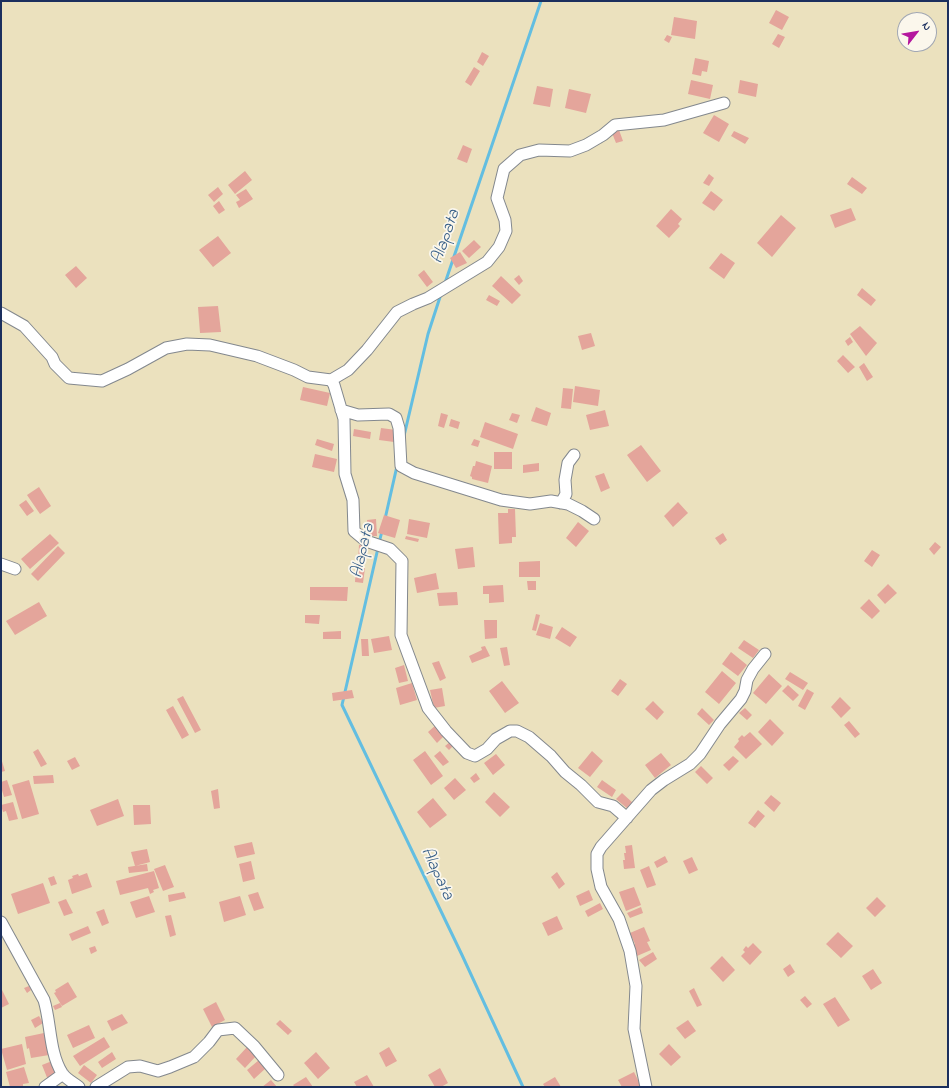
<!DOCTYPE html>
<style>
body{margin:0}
#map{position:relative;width:949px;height:1088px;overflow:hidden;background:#ebe1be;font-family:"Indie Flower",sans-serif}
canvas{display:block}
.frame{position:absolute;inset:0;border:2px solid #1b2f5e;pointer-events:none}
.north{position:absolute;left:897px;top:12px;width:40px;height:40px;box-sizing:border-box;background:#fbf7ec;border:1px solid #a1a7b3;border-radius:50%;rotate:59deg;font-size:11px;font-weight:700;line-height:16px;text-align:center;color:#1b2f5e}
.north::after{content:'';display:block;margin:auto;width:14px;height:18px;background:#b5179e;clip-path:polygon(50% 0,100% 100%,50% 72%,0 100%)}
</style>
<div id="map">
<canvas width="949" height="1088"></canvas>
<div class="frame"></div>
<div class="north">N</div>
</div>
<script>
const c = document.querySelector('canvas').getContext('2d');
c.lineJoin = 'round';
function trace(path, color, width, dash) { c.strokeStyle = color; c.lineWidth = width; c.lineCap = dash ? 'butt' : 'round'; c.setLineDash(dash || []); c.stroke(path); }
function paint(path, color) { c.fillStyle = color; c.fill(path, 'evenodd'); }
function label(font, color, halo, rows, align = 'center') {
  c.font = font + ' "Indie Flower",sans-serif'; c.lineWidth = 3.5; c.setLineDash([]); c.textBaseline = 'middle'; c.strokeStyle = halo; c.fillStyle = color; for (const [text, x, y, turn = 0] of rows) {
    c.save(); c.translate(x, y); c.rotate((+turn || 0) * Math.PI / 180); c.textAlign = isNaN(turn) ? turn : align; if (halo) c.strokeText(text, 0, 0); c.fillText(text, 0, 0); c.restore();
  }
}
const stream = new Path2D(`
 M 445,283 L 541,1
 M 404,436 L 428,334 L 441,294
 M 385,519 L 397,466
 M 379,543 L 382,531
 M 378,548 L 342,705 L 462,955 L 523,1087`);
const building = new Path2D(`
 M 776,10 L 789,17 L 782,30 L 769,23 Z
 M 674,17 L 697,21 L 695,39 L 671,35 Z
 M 778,34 L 785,37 L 779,48 L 772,44 Z
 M 667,35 L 672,37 L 669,43 L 664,40 Z
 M 482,52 L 489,56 L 483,66 L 477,62 Z
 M 695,58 L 709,61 L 707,72 L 702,71 L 701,76 L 692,74 Z
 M 474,67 L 480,71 L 471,86 L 465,82 Z
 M 691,80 L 713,85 L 710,99 L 688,94 Z
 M 740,80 L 758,84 L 756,97 L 738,93 Z
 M 537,86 L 553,89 L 550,107 L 533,104 Z
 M 569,89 L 591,94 L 586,113 L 565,108 Z
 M 714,115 L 729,124 L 719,142 L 703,133 Z
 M 619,130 L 623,141 L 616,143 L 612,133 Z
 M 734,131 L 749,138 L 745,144 L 731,136 Z
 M 463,145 L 472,149 L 467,163 L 457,159 Z
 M 245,171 L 252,180 L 235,194 L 228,185 Z
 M 709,174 L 714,178 L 709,186 L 703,183 Z
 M 852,177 L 867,188 L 862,194 L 847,184 Z
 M 218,187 L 223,194 L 214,202 L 208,195 Z
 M 246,189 L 253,199 L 239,208 L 236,202 L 240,200 L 236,195 Z
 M 711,191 L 723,200 L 714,211 L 702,203 Z
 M 219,201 L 225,210 L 219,214 L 213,206 Z
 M 851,208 L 856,220 L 835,228 L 830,215 Z
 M 671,209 L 682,219 L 678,224 L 680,226 L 669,238 L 656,226 Z
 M 781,215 L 796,228 L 772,257 L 757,243 Z
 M 218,236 L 231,253 L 213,267 L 199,250 Z
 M 474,240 L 481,247 L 469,258 L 462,251 Z
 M 460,252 L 467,263 L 456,268 L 450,258 Z
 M 721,253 L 735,263 L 724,279 L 709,268 Z
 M 76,266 L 87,278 L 76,288 L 65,275 Z
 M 424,270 L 433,282 L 427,287 L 418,275 Z
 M 519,275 L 523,281 L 519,285 L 514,279 Z
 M 501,276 L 521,295 L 512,304 L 492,286 Z
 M 862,288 L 876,300 L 871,306 L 857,295 Z
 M 489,295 L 500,301 L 497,306 L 486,300 Z
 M 218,306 L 221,332 L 200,333 L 198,307 Z
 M 860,326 L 877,343 L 866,356 L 850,334 Z
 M 591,333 L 595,346 L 582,350 L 578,336 Z
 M 850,337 L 853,342 L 848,346 L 845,341 Z
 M 843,355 L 855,367 L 848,373 L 837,361 Z
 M 864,363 L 873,377 L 867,381 L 859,367 Z
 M 575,386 L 600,390 L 598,406 L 573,402 Z
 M 303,387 L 330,393 L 327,406 L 300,400 Z
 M 563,388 L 573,389 L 571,409 L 561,408 Z
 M 536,407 L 551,413 L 547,426 L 531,421 Z
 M 605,410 L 609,426 L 590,430 L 586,415 Z
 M 441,413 L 448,415 L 444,428 L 438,426 Z
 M 512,413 L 520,415 L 517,423 L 509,420 Z
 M 451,419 L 460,422 L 458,429 L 449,426 Z
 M 485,422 L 518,434 L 513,449 L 480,437 Z
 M 381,428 L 396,430 L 394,442 L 379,440 Z
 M 354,429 L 371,432 L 370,439 L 353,436 Z
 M 317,439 L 334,444 L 332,451 L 315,445 Z
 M 474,439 L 480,441 L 478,447 L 471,445 Z
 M 641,445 L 661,471 L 647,482 L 627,455 Z
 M 494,452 L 512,452 L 512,469 L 494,469 Z
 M 315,454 L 337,459 L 334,472 L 312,467 Z
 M 476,461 L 492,466 L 488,483 L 472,479 L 472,477 L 470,476 L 473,466 L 475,466 Z
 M 539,463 L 539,471 L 523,473 L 523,465 Z
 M 604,473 L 610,488 L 601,492 L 595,476 Z
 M 39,487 L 51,506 L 40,514 L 27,495 Z
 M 26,500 L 34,511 L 27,516 L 19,505 Z
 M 678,502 L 688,513 L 673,527 L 664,516 Z
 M 508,509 L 515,509 L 516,537 L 512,537 L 512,543 L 499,544 L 498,513 L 508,513 Z
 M 384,515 L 400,520 L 395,538 L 378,533 Z
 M 376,519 L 377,536 L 368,536 L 367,520 Z
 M 409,519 L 430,523 L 427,538 L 407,534 Z
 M 578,522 L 589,531 L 576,547 L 566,538 Z
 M 723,533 L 727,540 L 720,545 L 715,538 Z
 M 50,534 L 59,543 L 30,569 L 21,559 Z
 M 406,536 L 419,539 L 418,542 L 405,539 Z
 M 935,542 L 941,547 L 934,555 L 929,549 Z
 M 359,545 L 366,546 L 365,563 L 358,562 Z
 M 58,546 L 65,553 L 38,581 L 31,574 Z
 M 473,547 L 475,567 L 458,569 L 455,549 Z
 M 872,550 L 880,555 L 872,567 L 864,561 Z
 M 540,561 L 540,577 L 519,577 L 519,562 Z
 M 356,567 L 365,568 L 363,583 L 355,582 Z
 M 436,573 L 439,589 L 417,593 L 414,578 Z
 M 527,581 L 536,581 L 536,590 L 528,590 Z
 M 888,584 L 897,593 L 885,604 L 877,595 Z
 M 503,585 L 504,602 L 489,603 L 489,594 L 483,594 L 483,586 Z
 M 310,587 L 348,587 L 347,601 L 310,600 Z
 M 457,592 L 458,605 L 439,606 L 437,593 Z
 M 869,599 L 880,611 L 872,619 L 860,608 Z
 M 39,602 L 47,616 L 15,635 L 6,621 Z
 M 536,614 L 540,615 L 536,631 L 532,630 Z
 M 305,615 L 320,615 L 319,624 L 305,623 Z
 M 484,620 L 497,620 L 497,638 L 485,639 Z
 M 540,623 L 553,627 L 550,639 L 536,635 Z
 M 562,627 L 577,637 L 570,647 L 555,638 Z
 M 341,631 L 341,639 L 323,639 L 323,632 Z
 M 389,636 L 392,650 L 374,653 L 371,639 Z
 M 361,639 L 368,639 L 369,656 L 362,656 Z
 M 744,640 L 759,650 L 753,658 L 738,648 Z
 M 485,646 L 490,656 L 472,663 L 469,656 L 482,650 L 481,647 Z
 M 507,647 L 510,665 L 504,666 L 500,648 Z
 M 731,652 L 747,665 L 738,676 L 722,664 Z
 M 439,661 L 446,678 L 440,681 L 432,663 Z
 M 404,665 L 408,681 L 399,683 L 395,668 Z
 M 722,671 L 736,683 L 719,704 L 705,692 Z
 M 790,672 L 808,683 L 803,690 L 785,679 Z
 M 769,674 L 782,686 L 766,704 L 753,693 Z
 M 620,679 L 627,684 L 618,696 L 611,691 Z
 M 502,681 L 519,703 L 505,713 L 489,691 Z
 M 412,683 L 417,700 L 400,705 L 396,688 Z
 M 788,685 L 799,695 L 793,701 L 782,691 Z
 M 442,688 L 445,706 L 434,708 L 430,690 Z
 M 807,689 L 814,693 L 805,710 L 798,706 Z
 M 352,690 L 354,698 L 333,701 L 332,693 Z
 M 183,696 L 201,730 L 195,733 L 177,699 Z
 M 840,697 L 851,708 L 841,718 L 831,707 Z
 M 653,701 L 664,712 L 657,720 L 645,709 Z
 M 173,706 L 189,735 L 182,739 L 166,710 Z
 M 702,708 L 714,720 L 709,725 L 697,714 Z
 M 745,708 L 752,715 L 747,720 L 739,713 Z
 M 770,719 L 784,733 L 772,746 L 758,732 Z
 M 849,721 L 860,734 L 855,738 L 844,725 Z
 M 436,725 L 445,735 L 437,743 L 428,732 Z
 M 750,732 L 762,744 L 746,759 L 734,747 L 739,741 L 738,739 L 742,735 L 744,737 Z
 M 450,742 L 453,746 L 449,750 L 445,746 Z
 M 38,749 L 47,764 L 41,767 L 33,752 Z
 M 425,751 L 443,776 L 431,785 L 413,760 Z
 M 440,751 L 449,762 L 443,766 L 434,756 Z
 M 592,751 L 603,761 L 590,777 L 578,768 Z
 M 661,753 L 671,765 L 655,778 L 645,765 Z
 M 496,754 L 505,765 L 493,775 L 484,763 Z
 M 733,756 L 739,761 L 729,771 L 723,765 Z
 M 75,757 L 80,766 L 72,770 L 67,761 Z
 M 1,758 L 5,771 L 1,772 Z
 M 701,766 L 713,778 L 707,784 L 695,772 Z
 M 476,773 L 480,779 L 474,783 L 470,778 Z
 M 53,775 L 54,783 L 34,784 L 33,776 Z
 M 455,778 L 466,790 L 454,800 L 444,788 Z
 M 7,780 L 12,795 L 4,797 L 1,787 L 1,782 Z
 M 29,780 L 39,814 L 22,819 L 12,785 Z
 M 602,780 L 616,790 L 612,797 L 597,787 Z
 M 218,789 L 220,808 L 214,809 L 211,791 Z
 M 494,792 L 510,807 L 500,817 L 485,802 Z
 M 622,793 L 633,803 L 628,809 L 616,799 Z
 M 771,795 L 781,803 L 774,812 L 764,803 Z
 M 433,798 L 447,815 L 430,828 L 417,812 Z
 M 118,799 L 124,816 L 97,826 L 90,810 Z
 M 13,802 L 18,819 L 9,821 L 6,811 L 3,812 L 1,805 Z
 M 133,805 L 150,805 L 151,824 L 134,825 Z
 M 758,810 L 765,816 L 755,828 L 748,823 Z
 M 252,842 L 255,854 L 237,858 L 234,846 Z
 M 632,845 L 635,868 L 624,869 L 623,860 L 625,860 L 624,853 L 626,853 L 625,846 Z
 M 147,849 L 150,862 L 135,866 L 131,852 Z
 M 665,856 L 668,862 L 657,868 L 654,862 Z
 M 692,857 L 698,870 L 689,874 L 683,861 Z
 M 251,861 L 255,879 L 243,882 L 239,864 Z
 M 147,864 L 148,871 L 129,873 L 128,867 Z
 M 165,865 L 174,887 L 163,891 L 154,869 Z
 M 649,866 L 656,885 L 647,888 L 640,870 Z
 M 154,871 L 159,888 L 153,890 L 154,892 L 150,894 L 148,888 L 120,895 L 116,881 Z
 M 557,872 L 565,884 L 559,889 L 551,877 Z
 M 87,873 L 92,887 L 72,894 L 68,880 L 73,878 L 72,876 L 78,874 L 79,876 Z
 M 54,876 L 57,884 L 51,886 L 48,878 Z
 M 43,883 L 50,903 L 18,914 L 11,894 Z
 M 634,887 L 641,905 L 626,911 L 619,892 Z
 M 589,890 L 593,900 L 580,906 L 576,896 Z
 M 184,892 L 186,898 L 169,902 L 168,895 Z
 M 258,892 L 264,908 L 254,911 L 248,895 Z
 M 149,896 L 155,912 L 136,918 L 130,902 Z
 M 240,896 L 246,915 L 224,922 L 219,902 Z
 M 877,897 L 886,906 L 875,917 L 866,908 Z
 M 66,899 L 73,913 L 64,916 L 58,902 Z
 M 600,903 L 603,909 L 588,917 L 585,911 Z
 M 641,907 L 643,913 L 630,918 L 627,913 Z
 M 104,909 L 109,923 L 102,926 L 96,912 Z
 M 171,915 L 176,935 L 170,937 L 165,916 Z
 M 557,916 L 563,929 L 548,936 L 542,923 Z
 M 88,926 L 91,933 L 72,941 L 69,934 Z
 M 644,927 L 650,941 L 647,942 L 651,950 L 637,956 L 633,945 L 635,944 L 630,933 Z
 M 838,932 L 853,946 L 841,958 L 826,944 Z
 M 753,943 L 762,952 L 750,965 L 741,956 L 745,952 L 743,950 L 746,946 L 748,948 Z
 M 95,946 L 97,951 L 91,954 L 89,948 Z
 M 653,952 L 657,959 L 645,967 L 639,960 Z
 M 722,956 L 735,970 L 723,982 L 710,968 Z
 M 790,964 L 795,972 L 788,977 L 783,969 Z
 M 873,969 L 882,983 L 871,990 L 862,976 Z
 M 68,982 L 77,997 L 62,1006 L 54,993 L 56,992 L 55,990 Z
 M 29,986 L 31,990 L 27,993 L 24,988 Z
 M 1,988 L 9,1004 L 1,1008 Z
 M 694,988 L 702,1005 L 697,1007 L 689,991 Z
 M 805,996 L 812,1004 L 807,1008 L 800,1000 Z
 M 835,997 L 850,1020 L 838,1027 L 823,1004 Z
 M 216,1002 L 225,1020 L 212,1027 L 203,1009 Z
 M 60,1003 L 62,1007 L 55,1010 L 53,1006 Z
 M 122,1014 L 128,1023 L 112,1031 L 107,1021 Z
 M 39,1016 L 43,1023 L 35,1028 L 31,1020 Z
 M 280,1020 L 292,1031 L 288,1035 L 276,1024 Z
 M 688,1020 L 696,1031 L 685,1039 L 676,1028 Z
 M 89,1025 L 95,1038 L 73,1048 L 67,1035 Z
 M 44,1033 L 49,1055 L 31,1058 L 29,1048 L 27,1049 L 25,1037 Z
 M 104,1037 L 110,1047 L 80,1066 L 73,1056 Z
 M 22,1044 L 26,1064 L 7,1070 L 1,1049 Z
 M 669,1044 L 681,1057 L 671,1066 L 659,1054 Z
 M 247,1047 L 256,1056 L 245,1068 L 236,1059 Z
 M 389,1047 L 397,1061 L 386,1067 L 379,1053 Z
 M 112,1052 L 116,1059 L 102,1068 L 98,1062 Z
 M 316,1052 L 330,1068 L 318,1079 L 304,1063 Z
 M 259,1060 L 266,1068 L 254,1079 L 247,1070 Z
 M 52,1061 L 59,1076 L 48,1080 L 42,1065 Z
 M 84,1065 L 97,1075 L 91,1083 L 78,1073 Z
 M 24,1067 L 29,1083 L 23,1084 L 23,1087 L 10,1087 L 6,1072 Z
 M 440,1068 L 448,1083 L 441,1087 L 435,1087 L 428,1075 Z
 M 634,1072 L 641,1086 L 622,1087 L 618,1080 Z
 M 367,1075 L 374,1087 L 357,1087 L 354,1082 Z
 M 306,1077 L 313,1087 L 295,1087 L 293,1085 Z
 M 555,1077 L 561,1087 L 545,1087 L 543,1084 Z
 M 271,1080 L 277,1087 L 262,1087 Z`);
const street = new Path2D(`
 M 1,313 L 24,326 L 52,357 L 55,364 L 69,378 L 102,381 L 128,369 L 166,348 L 187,344 L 210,345 L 257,356 L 294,370 L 308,377 L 331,380 L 334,385 L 344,419 L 345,474 L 353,500 L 354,531 L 366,541 L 390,549 L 402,561 L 401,635 L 428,708 L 446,731 L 467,753 L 475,756 L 487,749 L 496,739 L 510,731 L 517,731 L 529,737 L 551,756 L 565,772 L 581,785 L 598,802 L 613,806 L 627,818
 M 331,380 L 348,370 L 367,350 L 397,312 L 413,304 L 428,298 L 487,262 L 499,247 L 506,231 L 505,220 L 497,198 L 504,169 L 520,155 L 539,150 L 570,151 L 586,145 L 603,135 L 615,125 L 664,120 L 724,103
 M 341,410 L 358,415 L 389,414 L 396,418 L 399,428 L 401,466 L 414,473 L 501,500 L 530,504 L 551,501 L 568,504 L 582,511 L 594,519
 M 561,503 L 566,494 L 565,480 L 568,463 L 574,455
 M 1,564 L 15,569
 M 1,922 L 44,1000 C 51,1023 49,1052 62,1073 C 66,1079 74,1083 79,1087
 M 45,1087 L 63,1074
 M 96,1087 L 128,1067 L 140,1066 L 158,1071 L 170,1067 L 194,1057 L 209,1042 L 218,1030 L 235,1028 L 254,1046 L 278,1075
 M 646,1087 L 634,1029 L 636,986 L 630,951 L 619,919 L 601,887 L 597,869 L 597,854 L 601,847 L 651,790 L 664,780 L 690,764 L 700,754 L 720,724 L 741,699 L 745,691 L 747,680 L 753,669 L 765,654`);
const waterNames = [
 ["Alapata",447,237,-71],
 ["Alapata",364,551,-77],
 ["Alapata",436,874,65]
];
trace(stream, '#63bee1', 3);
paint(building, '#e4a59b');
trace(street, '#83888e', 13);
trace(street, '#fff', 11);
label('italic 17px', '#315a85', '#fbf7ec', waterNames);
</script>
